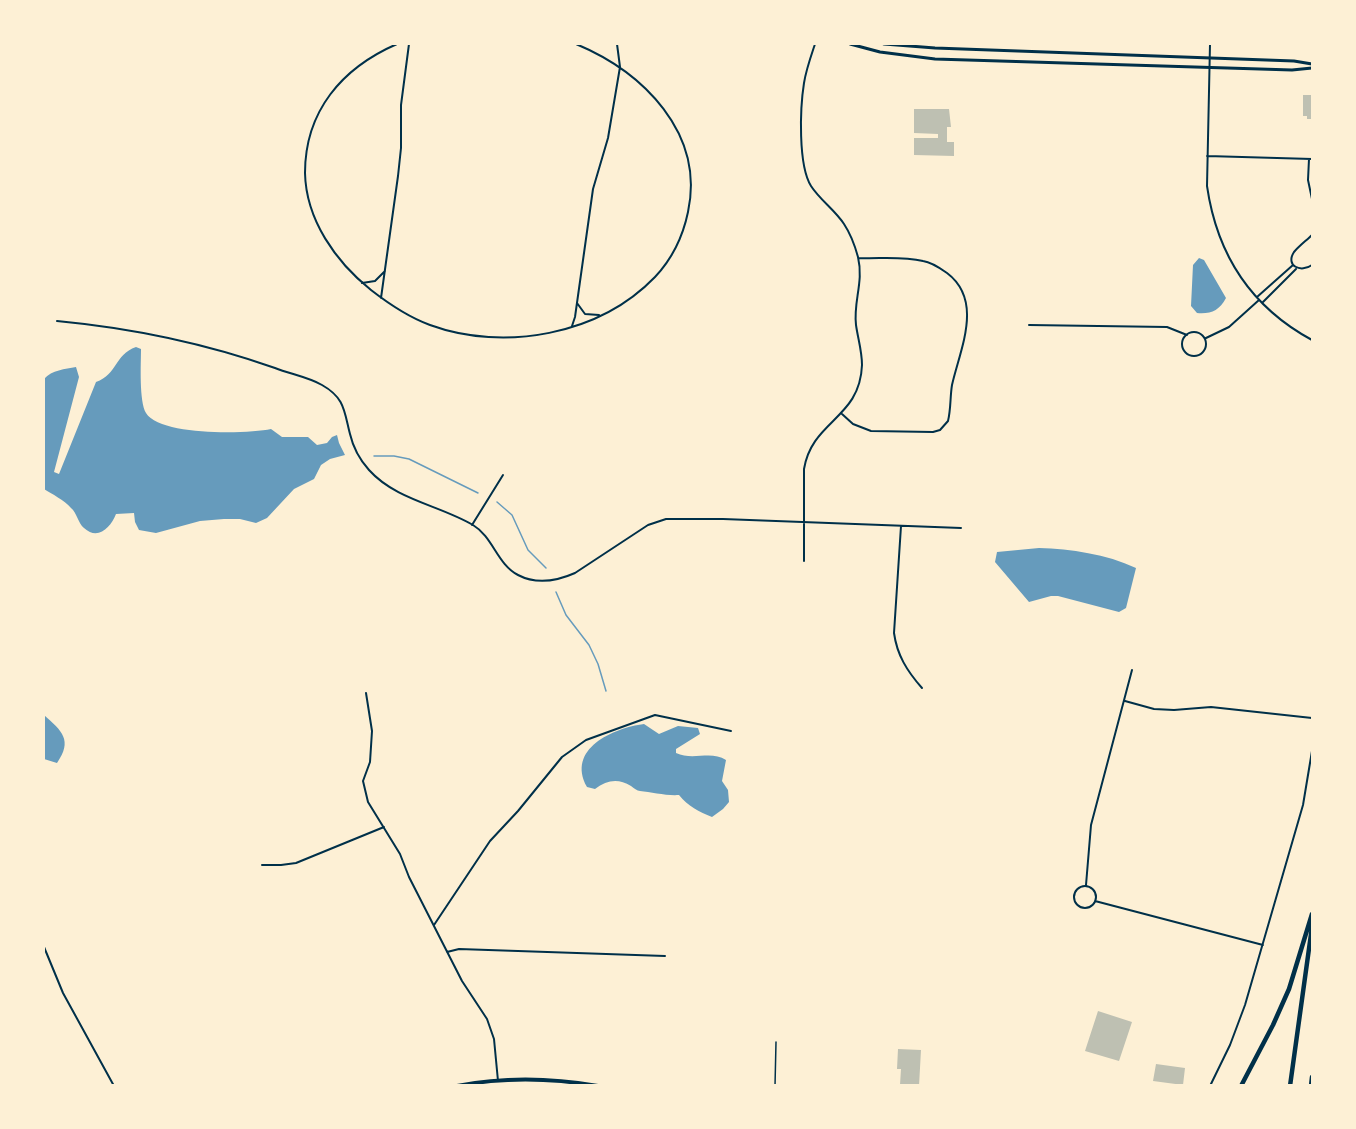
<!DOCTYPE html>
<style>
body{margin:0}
#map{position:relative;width:1356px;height:1129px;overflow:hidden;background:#fdf0d5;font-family:"Archivo Narrow",sans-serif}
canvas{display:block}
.frame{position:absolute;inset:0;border:45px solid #fdf0d5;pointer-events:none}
</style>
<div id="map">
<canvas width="1356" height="1129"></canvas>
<div class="frame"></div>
</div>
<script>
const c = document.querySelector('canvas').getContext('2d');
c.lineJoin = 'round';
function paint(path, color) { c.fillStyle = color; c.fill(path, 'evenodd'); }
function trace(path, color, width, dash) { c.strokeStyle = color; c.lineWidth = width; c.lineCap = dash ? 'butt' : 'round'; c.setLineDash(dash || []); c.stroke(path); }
const water = new Path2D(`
 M 1199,258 L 1204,260 L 1226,298 C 1219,311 1211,314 1197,313 L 1191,306 L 1193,265 Z
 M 136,347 L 141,349 C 141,364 139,401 146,413 C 160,436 247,434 271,429 L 282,437 L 308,437 L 317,445 L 327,443 L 332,437 L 337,435 L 339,443 L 345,455 L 330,459 L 321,465 L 314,479 L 294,489 L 267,518 L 256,523 L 240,519 L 224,519 L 200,521 L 156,533 L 139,530 L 135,522 L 134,513 L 116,514 C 111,527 98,541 84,528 C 78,523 77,513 71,508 C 64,500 52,494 44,489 L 44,379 C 52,370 65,369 76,367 L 79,377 L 54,472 L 59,474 L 96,382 C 118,374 114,355 136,347 Z
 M 1039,548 C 1071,549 1106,554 1136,568 L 1126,608 L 1119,612 L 1058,596 L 1051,596 L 1029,602 L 995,562 L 997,552 Z
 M 44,715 C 62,731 73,740 57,763 L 44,759 Z
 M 644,724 L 659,734 L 678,726 L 698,728 L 700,734 L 676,749 L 676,753 C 693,761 711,750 726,760 L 722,781 L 728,790 L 729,802 L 723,809 L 712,817 C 699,812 688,806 679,795 C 667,796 651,792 640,791 C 637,791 634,788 631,786 C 618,778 607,780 595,789 L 587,787 C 566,749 613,728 644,724 Z`);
const stream = new Path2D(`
 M 374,456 L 394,456 L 409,459 L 478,493
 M 497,502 L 512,515 L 528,550 L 546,568
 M 556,592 L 566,615 L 589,645 L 598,664 L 606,691`);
const building = new Path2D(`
 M 1303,95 L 1312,95 L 1312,119 L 1307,119 L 1307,116 L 1303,116 Z
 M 914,109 L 949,109 L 951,127 L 947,127 L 947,142 L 954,142 L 954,156 L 914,155 L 914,138 L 938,138 L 938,134 L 914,133 Z
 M 1098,1011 L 1132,1022 L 1119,1061 L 1085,1051 Z
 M 898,1049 L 921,1050 L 919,1086 L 900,1085 L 901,1069 L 897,1069 Z
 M 1156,1064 L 1185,1068 L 1183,1085 L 1153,1081 Z`);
const service = new Path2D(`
 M 775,1086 L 776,1042`);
const minor = new Path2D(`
 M 397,44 C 342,68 305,111 305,173 C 306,220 336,262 371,290 C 389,304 408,317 430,325 C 504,352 599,335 655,277 C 672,259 683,236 688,212 C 705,133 643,72 576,44
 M 1210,44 L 1207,186 C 1217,255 1251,307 1312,340
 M 1207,156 L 1312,159
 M 1309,159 L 1308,180 L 1312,199 L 1312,211
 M 1312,235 C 1307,240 1299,246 1294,252 C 1285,266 1301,273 1312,265
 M 362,283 L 375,281 L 385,271
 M 1257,297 L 1293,265
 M 381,298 L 398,176 L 401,148 L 401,105 L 409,44
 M 577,303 L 585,314 L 599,315
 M 1262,303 L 1296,269
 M 57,321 C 131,328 204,343 275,368 C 290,374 308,377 322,385 C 345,398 344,411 350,434 C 353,447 360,460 369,470 C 396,500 439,505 473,525 C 493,537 497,564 518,575 C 537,585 557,581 575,573 L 648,525 L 666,519 L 723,519 L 961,528
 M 1029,325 L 1167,327 L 1187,335
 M 572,326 L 575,317 L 593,189 L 608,138 L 620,67 L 617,44
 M1182 344a12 12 0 1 1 24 0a12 12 0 1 1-24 0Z
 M 1206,338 L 1229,327 L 1259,300
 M 842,414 L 853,424 L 871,431 L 933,432 L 940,430 L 948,421 C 951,409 950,397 952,385 C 960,349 984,301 947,273 C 940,268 931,262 923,261 C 902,256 879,259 858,258
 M 472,525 L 503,475
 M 901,526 L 894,633 C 897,655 907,671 922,688
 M 804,561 L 804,469 C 812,420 860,419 862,365 C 862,351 858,339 856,325 C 853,302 864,282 858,257 C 855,246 850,233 844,224 C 835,210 820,200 811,186 C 798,165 800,108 804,83 C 806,70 811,56 815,44
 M 366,693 L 372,731 L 370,762 L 363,781 L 368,802 L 400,854 L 409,877 L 462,981 L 487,1019 L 494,1039 L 498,1081
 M 1125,701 L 1154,709 L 1174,710 L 1211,707 L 1312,718
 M 262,865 L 281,865 L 296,863 L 384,827
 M 1086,885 L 1091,825 L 1132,670
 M1074 897a11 11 0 1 1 22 0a11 11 0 1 1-22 0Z
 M 1095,901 L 1263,945
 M 434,925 L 490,841 L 518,811 L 562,757 L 586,740 L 655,715 L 731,731
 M 44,947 L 63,993 L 114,1086
 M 447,952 L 459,949 L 665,956
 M 1210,1086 L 1230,1045 L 1245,1005 L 1303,805 L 1312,751`);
const tertiary = new Path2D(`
 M 850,44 L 880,52 L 935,59 L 1292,70 L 1312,68
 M 884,44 L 935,48 L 1294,61 L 1312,64`);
const primary = new Path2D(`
 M 457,1086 C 503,1077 552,1078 598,1086`);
const motorway = new Path2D(`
 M 1241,1086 L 1273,1025 L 1289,989 L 1312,914
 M 1290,1086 L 1312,927
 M 1311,1086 L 1312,1077`);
paint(water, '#669bbc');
trace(stream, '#669bbc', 1.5);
paint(building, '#bec0b2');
trace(service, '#003049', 1.5);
trace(minor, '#003049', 2);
trace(tertiary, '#003049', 3);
trace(primary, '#003049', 4);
trace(motorway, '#003049', 4.5);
</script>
